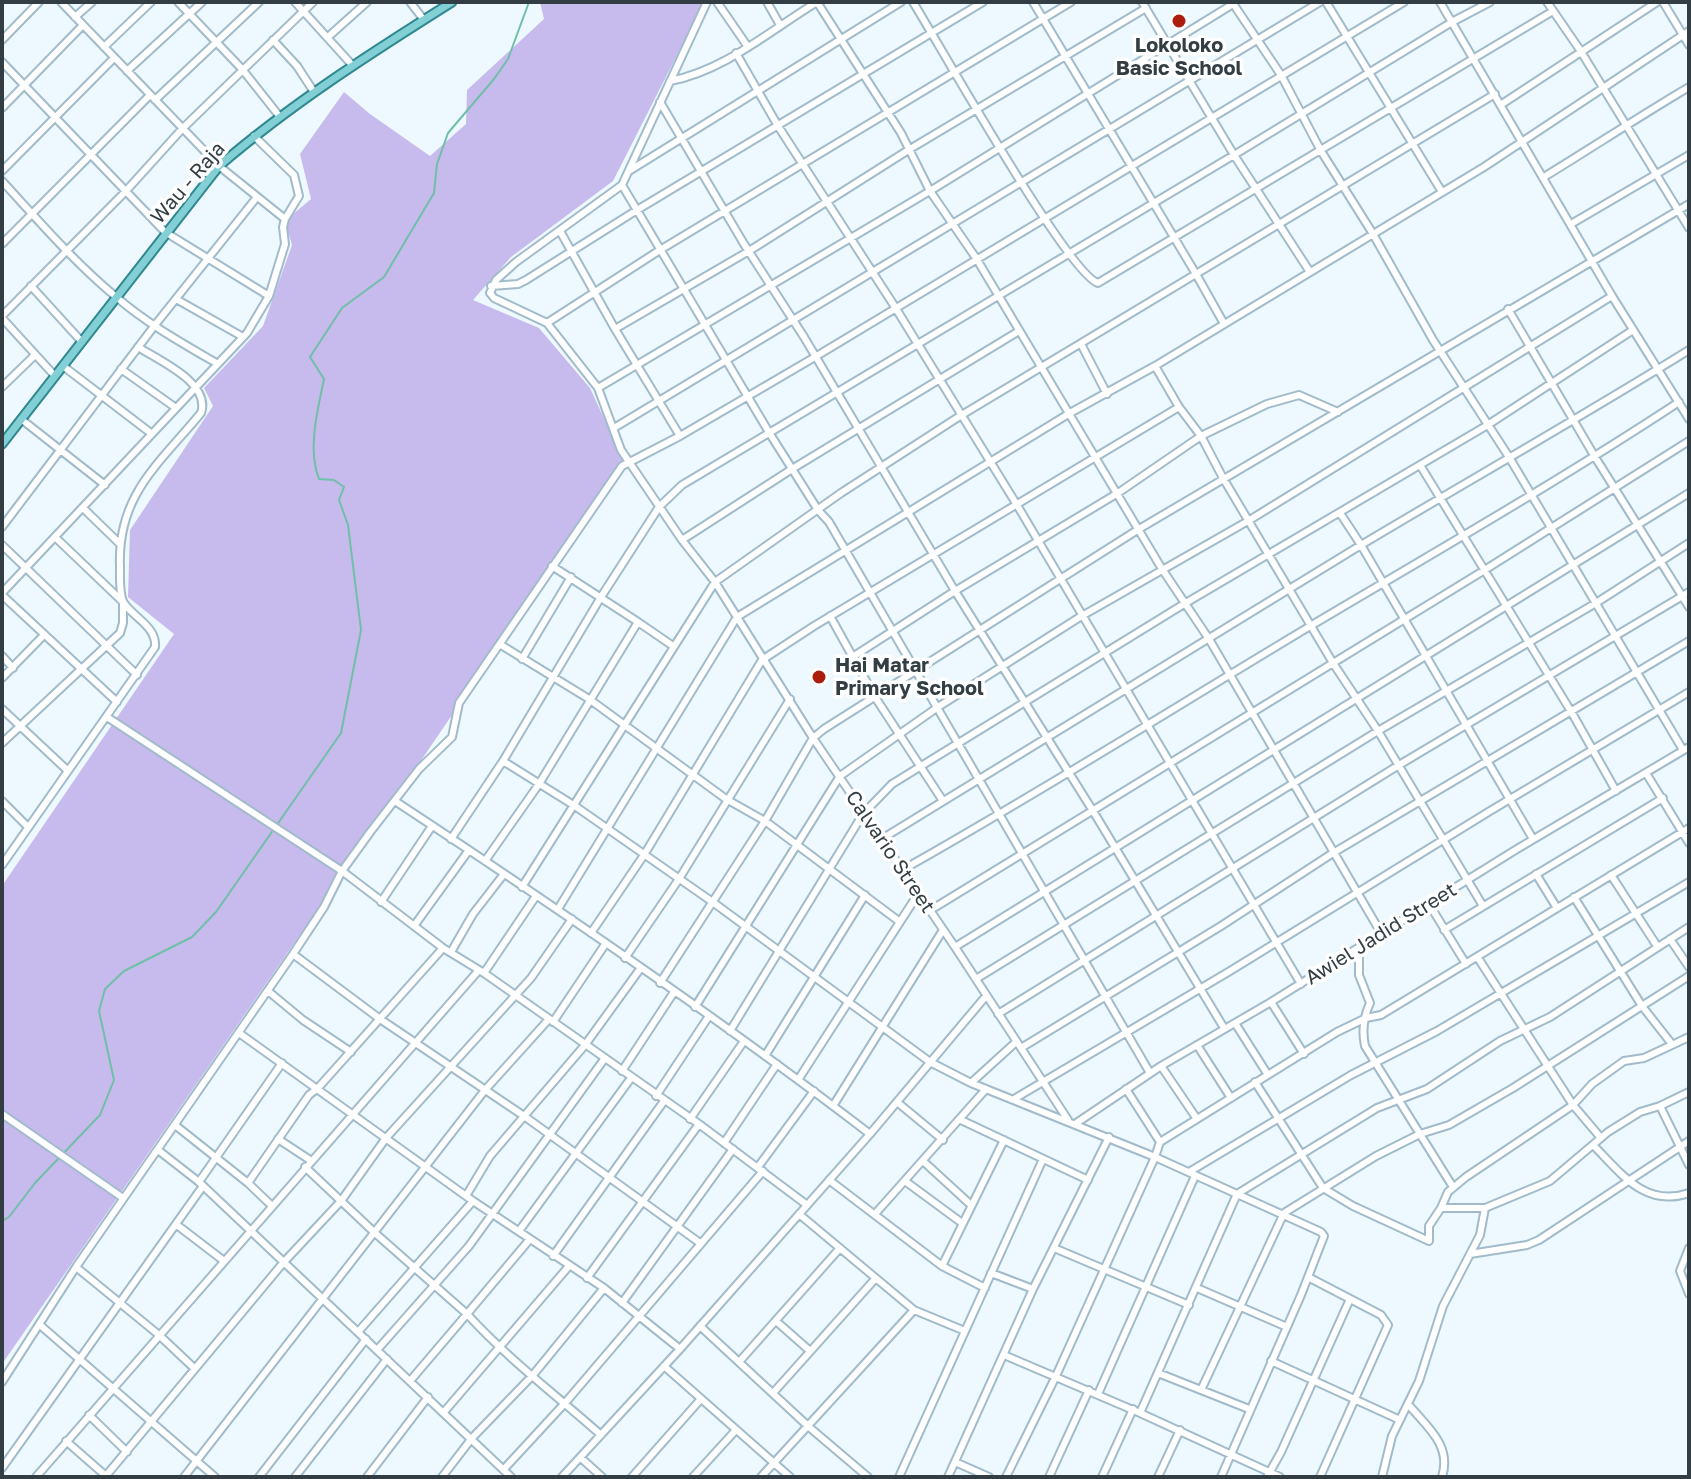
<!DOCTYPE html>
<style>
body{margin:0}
#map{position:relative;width:1691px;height:1479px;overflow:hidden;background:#edf8ff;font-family:"Golos Text",sans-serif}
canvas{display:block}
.frame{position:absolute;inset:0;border:4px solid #333e44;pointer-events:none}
</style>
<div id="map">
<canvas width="1691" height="1479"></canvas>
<div class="frame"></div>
</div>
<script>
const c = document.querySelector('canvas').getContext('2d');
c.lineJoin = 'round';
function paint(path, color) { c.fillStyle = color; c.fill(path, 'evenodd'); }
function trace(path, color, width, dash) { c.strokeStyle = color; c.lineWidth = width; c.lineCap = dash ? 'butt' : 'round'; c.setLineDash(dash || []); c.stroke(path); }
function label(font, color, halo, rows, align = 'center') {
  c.font = font + ' "Golos Text",sans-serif'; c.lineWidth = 7; c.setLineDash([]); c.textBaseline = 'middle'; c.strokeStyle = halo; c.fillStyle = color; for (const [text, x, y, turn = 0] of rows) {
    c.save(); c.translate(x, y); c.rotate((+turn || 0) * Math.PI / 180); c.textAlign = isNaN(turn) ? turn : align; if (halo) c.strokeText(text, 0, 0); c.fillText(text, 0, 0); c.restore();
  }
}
const green = new Path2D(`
 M 540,2 L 704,2 L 613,181 L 511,257 L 473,300 L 539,328 L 590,388 L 624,462 L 420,762 L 2,1364 L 2,886 L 174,634 L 128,597 L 130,530 L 213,406 L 204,388 L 263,326 L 292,245 L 285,221 L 311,199 L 300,154 L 344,92 L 370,114 L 430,156 L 466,124 L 467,90 L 544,19 Z`);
const stream = new Path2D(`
 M 2,1221 L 9,1217 L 35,1183 L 100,1115 L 114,1080 L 99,1011 L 105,989 L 124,971 L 192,937 L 216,912 L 341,733 L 361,630 L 348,525 L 339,500 L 344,487 L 334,480 L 319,479 C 307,449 318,409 324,379 L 310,357 L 342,308 L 384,277 L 434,193 L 437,164 L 448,133 L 494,79 L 508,59 L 529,2`);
const minor = new Path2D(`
 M 61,2 L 219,166 L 285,219
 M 178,2 L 242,69 L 280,117
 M 295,2 L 353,66
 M 410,2 L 424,20
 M 707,2 L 622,185 L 516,262 L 496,280 L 490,293 L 494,298 L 547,323 L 598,388 L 621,450 L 682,540 L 715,582 L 813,738 L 955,947 L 1068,1120
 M 717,2 L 748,47
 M 767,2 L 780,25
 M 817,2 L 901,133 L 930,191 L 976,258 L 1162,569 L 1209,639 L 1381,933
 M 913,2 C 939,44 1068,274 1098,283 L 1553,11
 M 1142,2 L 1234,155 L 1310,272
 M 1232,2 L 1281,75 L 1321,151 L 1373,234 L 1433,340 L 1509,457 L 1683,750
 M 1326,2 L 1442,192
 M 1440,2 L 1612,296 L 1689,419
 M 1547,2 L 1580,50 L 1689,228
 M 1663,2 L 1689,45
 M 75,17 L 92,2
 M 328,37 L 367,2
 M 2,40 L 39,2
 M 273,40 L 297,66 L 314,92
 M 104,47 L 151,2
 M 736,53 L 778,126 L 895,307 L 1017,505 L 1301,984
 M 2,62 L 165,232 L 269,296
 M 127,71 L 202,2
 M 670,81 C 724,71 771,30 817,2
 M 155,100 L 259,2
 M 660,102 L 744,244 L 804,337 L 955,591 L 1093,811 L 1224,1028
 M 1502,104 L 1657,2
 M 2,108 L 83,25
 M 2,171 L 114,58
 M 629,171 L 901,2
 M 1544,177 C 1593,147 1640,116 1689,87
 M 2,181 C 38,220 74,262 115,296 C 146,323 182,343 218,364
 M 622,185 L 770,434 L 818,510 L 829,522 L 1150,1073
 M 1571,224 L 1689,155
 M 560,231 L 615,329
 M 2,244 L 150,95
 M 31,286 L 82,342
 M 491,286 L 518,284 L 526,280 L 637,210 L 983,2
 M 176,299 L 243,337
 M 1508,309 L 1595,457 L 1689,607
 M 2,316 L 125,192 L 182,129 L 313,2
 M 2,318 L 55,376
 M 1223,322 L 1196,274 L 1495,94
 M 547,323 L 660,250 L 1071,2
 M 1081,344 L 1107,394
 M 63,366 L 152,434
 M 1155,366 L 1179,407 L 1201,436 L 1223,478 L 1333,663 L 1378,731 L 1483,906
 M 121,369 L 176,408
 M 2,387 L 35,355
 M 598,388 L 930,191 L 1233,4
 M 21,419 L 105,485
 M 614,428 L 1320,2
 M 680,436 L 615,329 L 749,251 L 910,149 L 1146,8
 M 1420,465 L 1572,713 L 1616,791
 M 83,508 L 119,543
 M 1340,513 L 1361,545 L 1533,839
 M 2,527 L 155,325 L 257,197
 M 682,540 L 792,469 L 1019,331
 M 2,545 L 137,675
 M 2,593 L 247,333 L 269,296 L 285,244 L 283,227 L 285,219 L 299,196 L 294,175 L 254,136
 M 2,595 L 117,702
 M 830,616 L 875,697 L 943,801
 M 638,622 L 673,646
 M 501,645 L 589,699 L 726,799 L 765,821 L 900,922
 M 2,656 L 13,668
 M 854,656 L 955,591 L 1118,493 L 1201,436 L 1267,404 L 1299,395 L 1338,412
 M 522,659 L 571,577
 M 2,678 L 43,636
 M 2,709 L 67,770
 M 107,717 L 342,871 L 443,948 L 484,973 L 699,1124 L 807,1205
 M 2,743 L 120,633 L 123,623 L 123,602 L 56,538
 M 1646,773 L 1689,843
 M 2,801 L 27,826
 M 395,801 C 556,907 716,1016 870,1134
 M 451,839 L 503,761
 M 880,840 C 1040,741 1200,642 1361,545 C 1470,480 1581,417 1689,350
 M 485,861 L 539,784 L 638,622 L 552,566
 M 2,865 L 155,647 C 157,627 134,618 124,603 C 119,595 120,576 120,567 C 117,495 159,464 201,413 C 211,383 160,361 138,347
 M 902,870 C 1041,792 1175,707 1312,625 C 1435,552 1559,481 1679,402
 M 1536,874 L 1557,908
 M 1611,875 L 1657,946
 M 522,887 L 715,582 L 841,493 L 960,416 L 1196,274 L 1033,2
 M 1574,897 L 1642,1006 L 1671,1043
 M 381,902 L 432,826
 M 1429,904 L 1466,964
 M 558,909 L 737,617 L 1070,413 L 1155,366 L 1484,167 L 1689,31
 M 929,911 L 1483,571 L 1689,441
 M 414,926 L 469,850
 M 1444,930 L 1663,798
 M 591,933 L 644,855 L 762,660 L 814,626 L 1179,407
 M 1670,939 L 1689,967
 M 955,947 L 1689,493
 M 1359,947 L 1359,975 L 1370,1003 C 1364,1016 1362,1032 1365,1046 L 1453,1187
 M 451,952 L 473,914 L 504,874
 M 293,954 L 380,1019 L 524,1116 L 700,1243
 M 625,958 L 679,879 L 790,699
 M 1478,958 L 1573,1105 L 1601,1138
 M 484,973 L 536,896
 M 976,979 L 1378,731 L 1596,603 L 1689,543
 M 660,983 L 765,821 L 813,738 L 824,729 L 1139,529 L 1689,204
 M 268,991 L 303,1020 L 351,1052
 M 1271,1002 L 1304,1054
 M 695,1007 L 840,776 L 938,707 L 1080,617 L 1248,521 L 1612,296
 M 998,1014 L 1399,765 L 1689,592
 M 553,1022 L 606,943
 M 1235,1023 L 1268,1075
 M 730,1031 L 863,814 L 892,784 L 1184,604 L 1486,426 L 1633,330
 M 239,1033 L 473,1201 L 604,1288 L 680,1349
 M 1197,1045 L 1231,1098
 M 1021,1048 L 1221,926 L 1333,853 L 1689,641
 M 765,1056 L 865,895
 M 1161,1066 L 1197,1119
 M 622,1071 L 674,992
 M 798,1080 L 918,894
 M 1255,1082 L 1323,1188 L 1353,1206 L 1429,1241 L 1429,1226 L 1441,1208 L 1485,1208 L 1550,1181 L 1608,1132 L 1640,1112 L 1660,1106 L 1689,1165
 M 971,1083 L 1016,1042
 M 1126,1089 L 1160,1142
 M 656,1096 L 709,1016
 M 1014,1099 L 1230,971 L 1490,811 L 1689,692
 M 897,1102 L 943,1140
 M 833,1106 L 943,930
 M 1660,1106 L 1689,1092
 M 2,1114 L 123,1198
 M 690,1119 L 744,1041
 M 961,1120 L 1088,1180
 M 1075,1124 L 1161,1066 L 1271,1002 L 1517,849 L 1689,747
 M 175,1125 L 248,1183 L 272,1206
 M 278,1139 L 310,1160
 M 724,1143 L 777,1064
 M 1593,1145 C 1622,1174 1645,1208 1689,1193
 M 158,1150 L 199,1182 L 511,1477
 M 923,1161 L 971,1205
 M 305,1167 L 375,1233 L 467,1314 L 530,1239
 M 758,1167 L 814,1091
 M 1189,1172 L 1351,1075 L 1437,1031 L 1689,882
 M 829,1180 L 942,1266 L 985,1288
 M 905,1181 L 962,1223
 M 199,1182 L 282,1063
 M 248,1183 L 309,1095 L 318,1088 L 443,948
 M 466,1196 L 490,1156 L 585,1045 L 640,969
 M 1441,1208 L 1448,1192 L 1466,1177 L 1573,1105 L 1592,1084 L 1624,1061 L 1644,1058 L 1689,1037
 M 799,1214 L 914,1310 L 965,1331
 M 875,1214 L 986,1089
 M 177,1225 L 224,1261
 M 519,1231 L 631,1078
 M 1054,1248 L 1189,1305
 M 1689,1248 L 1680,1271 L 1689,1294
 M 1470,1254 L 1527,1245 L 1539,1240 L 1689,1141
 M 553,1256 L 664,1101
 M 942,1266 L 1004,1140
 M 76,1267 L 159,1335 L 194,1368
 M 991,1273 L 1033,1289
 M 1308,1277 L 1381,1315 L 1388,1325 L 1320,1477
 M 587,1278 L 699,1124
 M 1197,1288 L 1287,1327
 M 622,1303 L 733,1149
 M 776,1321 L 810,1351
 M 40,1325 L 215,1477
 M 700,1326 L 809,1427 L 868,1477
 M 358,1332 L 473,1201
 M 377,1350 L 469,1246 L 605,1058
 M 1004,1355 L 1140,1413 L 1280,1477
 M 1271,1361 L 1400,1420
 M 739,1362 L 840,1248
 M 664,1366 L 790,1477
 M 1158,1373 L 1249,1409
 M 410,1381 L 467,1314 C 508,1359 556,1395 601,1435
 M 2,1382 L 76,1267 L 293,954 L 324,907 L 342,871 L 371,831 L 419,769 L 452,737 L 459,703 L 622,466 L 680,436 L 815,357 L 1404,2
 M 1201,1390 L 1284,1213 L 1376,1156 L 1420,1134 L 1449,1125 L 1513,1088 L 1689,976
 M 773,1393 L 875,1279
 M 1098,1394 L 1195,1176
 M 1408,1404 C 1427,1427 1452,1445 1442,1477
 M 444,1412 L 569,1266
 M 1140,1413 L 1237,1194 L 1377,1108 L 1427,1089 L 1500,1041 L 1550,1017 L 1689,927
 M 89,1415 L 127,1452
 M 66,1441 L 106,1476
 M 581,1458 L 602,1477
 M 955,1462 L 989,1477
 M 2,1468 L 203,1186
 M 504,1469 L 565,1403 L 763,1171
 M 36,1477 L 479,970
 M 105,1477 L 283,1263 L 341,1201 L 386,1138 L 531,978 L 572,919
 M 184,1477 L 485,1090 L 549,1019
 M 259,1477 L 366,1339
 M 295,1477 L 387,1359
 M 367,1477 L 428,1397
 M 442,1477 L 472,1438 L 533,1375 L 604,1288
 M 562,1477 L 680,1349 L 870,1134 L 986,996
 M 632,1477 L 700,1400
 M 693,1477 L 735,1431
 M 761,1477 L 914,1310
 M 899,1477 L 1043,1159
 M 948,1477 L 1033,1289 L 1109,1137
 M 1006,1477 L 1056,1376 L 1155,1157 L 1160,1142 L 1337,1032 L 1366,1018 L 1381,1015 L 1689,828
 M 1049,1477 L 1089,1390
 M 1102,1477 L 1133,1409
 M 1158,1477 L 1180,1430
 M 1221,1477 L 1301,1295 L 1324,1236 L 1321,1232 L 1155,1157 L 971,1083 L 930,1062 L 714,903 L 575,806 L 503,761 L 601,597 L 659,507 L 682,485 L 1234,155 L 1452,22 L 1490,2
 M 1267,1477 L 1281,1452 L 1350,1299
 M 1382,1477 L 1392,1436 L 1419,1381 L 1443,1306 L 1480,1235 L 1485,1208`);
const major = new Path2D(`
 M 2,444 L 219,166 C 291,104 371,53 452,2`);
const markers = [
 [1179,21,8,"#ac1d0d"],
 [819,677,8,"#ac1d0d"]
];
const poiNames = [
 ["Lokoloko",1179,46],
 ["Basic School",1179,69],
 ["Hai Matar",835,666,"left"],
 ["Primary School",835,689,"left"]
];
const streetNames = [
 ["Wau - Raja",188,183,-49],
 ["Calvario Street",890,852,56],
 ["Awiel Jadid Street",1381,934,-32]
];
paint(green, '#c7baec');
trace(stream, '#70bfa8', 2);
trace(minor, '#a1bbcb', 10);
trace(major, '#308891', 11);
trace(minor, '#fff', 6);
trace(major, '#82d0d6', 7);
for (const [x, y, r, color] of markers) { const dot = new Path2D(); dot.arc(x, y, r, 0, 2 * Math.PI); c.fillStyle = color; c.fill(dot); trace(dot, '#fff', 3); }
label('bold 20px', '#333e44', '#fff', poiNames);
label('20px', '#333e44', '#fff', streetNames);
</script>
